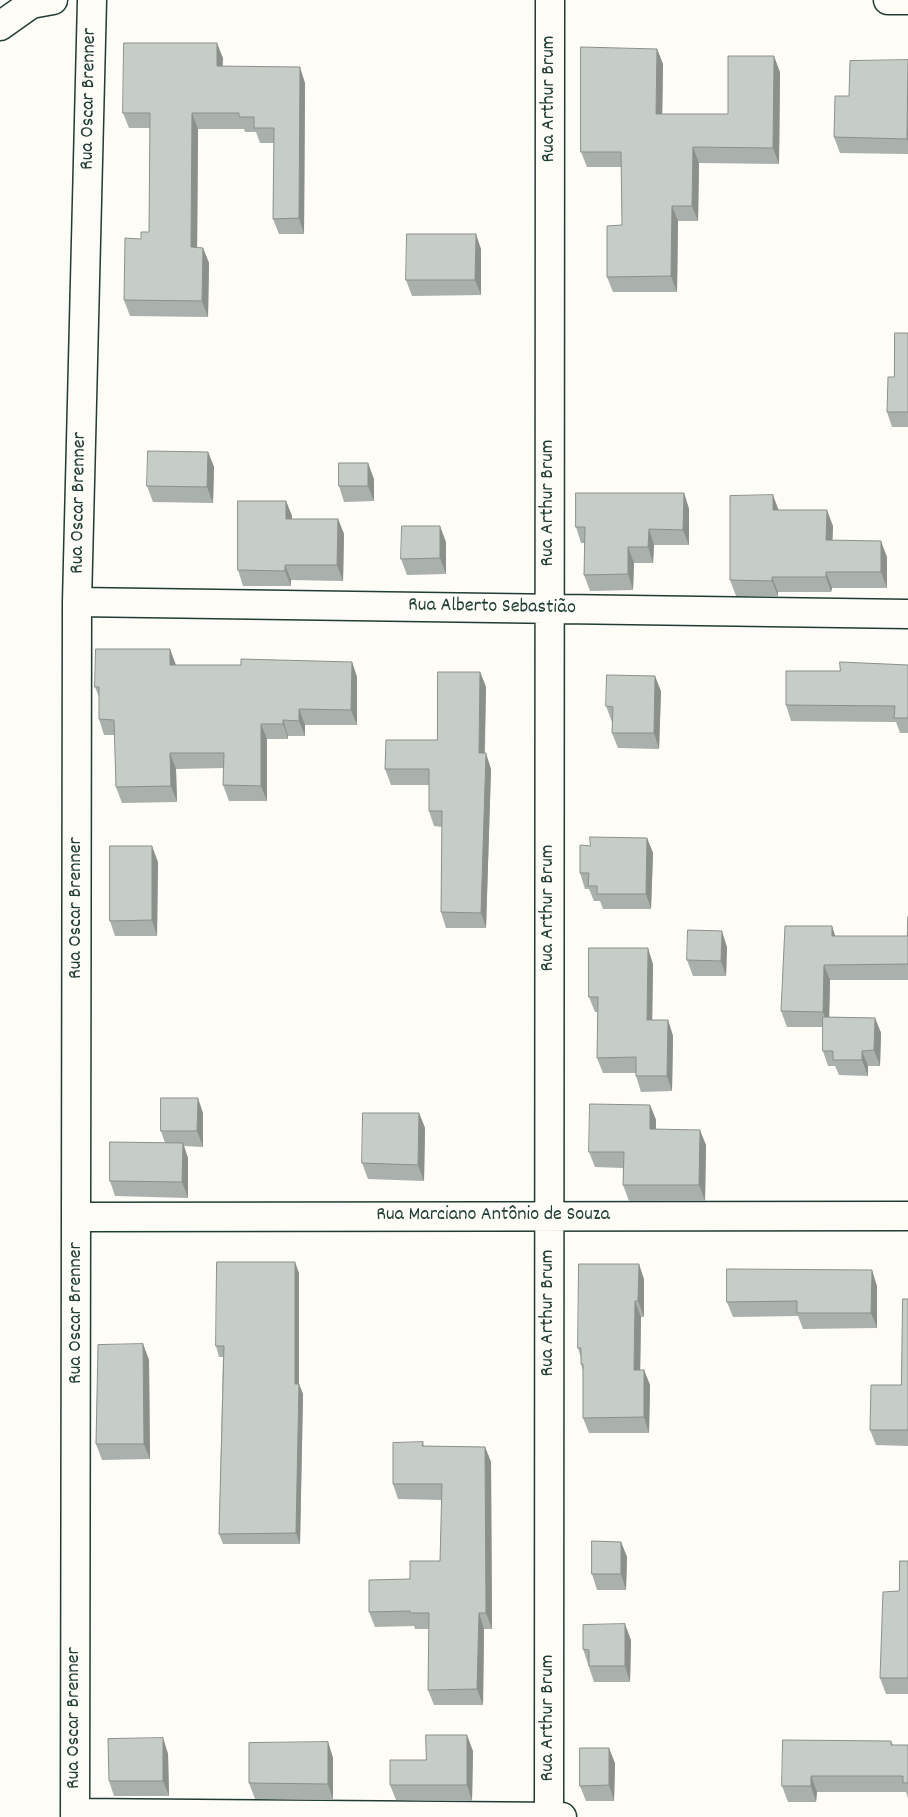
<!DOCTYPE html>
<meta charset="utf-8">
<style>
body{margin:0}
canvas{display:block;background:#fdfcf7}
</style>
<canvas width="908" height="1817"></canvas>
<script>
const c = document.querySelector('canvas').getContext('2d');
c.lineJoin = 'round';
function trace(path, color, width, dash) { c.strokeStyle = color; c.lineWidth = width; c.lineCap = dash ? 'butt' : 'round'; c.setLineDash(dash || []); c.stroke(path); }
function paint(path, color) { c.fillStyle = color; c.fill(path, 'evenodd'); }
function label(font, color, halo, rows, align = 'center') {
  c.font = font + ' Dekko,sans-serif'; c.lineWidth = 4; c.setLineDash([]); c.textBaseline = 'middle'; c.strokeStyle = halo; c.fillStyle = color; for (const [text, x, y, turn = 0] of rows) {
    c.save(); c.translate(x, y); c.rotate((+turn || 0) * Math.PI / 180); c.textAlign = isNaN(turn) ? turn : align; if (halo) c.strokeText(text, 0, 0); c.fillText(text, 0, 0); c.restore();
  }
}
const minor = new Path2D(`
 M 77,602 L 908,614
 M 77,1217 L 908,1216
 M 75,1813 L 562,1817
 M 75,1817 L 77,602 L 92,0
 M 549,1817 L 550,0`);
const tertiary = new Path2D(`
 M 888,0 L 908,0
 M 0,26 L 31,4 L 53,0`);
const wall = new Path2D(`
 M 657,49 L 663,64 L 662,114 L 728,114 L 780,72 L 779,164 L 699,163 L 698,221 L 678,221 L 677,292 L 613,292 L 607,277 L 622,225 L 621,167 L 587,167 L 581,152 Z
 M 223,58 L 222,66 L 305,83 L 304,234 L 279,234 L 273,219 L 274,143 L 260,143 L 256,132 L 245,132 L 244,129 L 198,129 L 197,248 L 203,248 L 209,263 L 208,317 L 130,316 L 124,300 L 141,239 L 149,232 L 150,128 L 129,128 L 123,113 Z
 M 908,60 L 908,154 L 840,153 L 834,137 L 849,96 Z
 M 481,249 L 481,295 L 412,296 L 406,280 Z
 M 908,333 L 908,427 L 892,427 L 887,412 L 894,377 Z
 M 208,452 L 214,467 L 213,503 L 153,502 L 147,486 Z
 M 374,479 L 374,501 L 344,502 L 339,486 Z
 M 684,493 L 689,509 L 689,545 L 654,545 L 653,563 L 634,563 L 633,590 L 590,591 L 584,575 L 585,543 L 581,543 L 576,527 Z
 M 286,501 L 292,516 L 292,519 L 338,519 L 344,534 L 343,581 L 291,580 L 291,586 L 243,586 L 238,570 Z
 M 778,510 L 833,526 L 832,540 L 887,557 L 887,588 L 832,588 L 831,592 L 778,592 L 778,596 L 736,596 L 730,580 Z
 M 446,542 L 446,574 L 407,575 L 401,559 Z
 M 352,662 L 357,677 L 357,725 L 305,725 L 305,736 L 288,736 L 288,739 L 267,739 L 267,801 L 229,801 L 223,785 L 224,768 L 176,769 L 177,802 L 122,803 L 116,787 L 115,735 L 104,735 L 99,719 L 99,697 L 95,687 L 176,665 L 241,665 Z
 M 908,665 L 908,733 L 900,733 L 896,722 L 791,721 L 786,705 L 840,671 Z
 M 480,672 L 486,687 L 485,753 L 491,769 L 486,928 L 446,928 L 441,912 L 442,827 L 434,826 L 429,811 L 429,785 L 391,785 L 385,769 L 437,740 Z
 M 661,691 L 659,749 L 618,748 L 612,733 L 612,722 L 606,706 Z
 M 647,838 L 653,853 L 651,909 L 603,909 L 600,901 L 594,901 L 589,889 L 585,889 L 580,873 L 590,846 Z
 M 158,862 L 157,936 L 115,936 L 110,921 Z
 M 908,917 L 908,980 L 830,980 L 829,1017 L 875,1018 L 881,1033 L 880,1066 L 868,1066 L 868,1076 L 839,1075 L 835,1066 L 828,1066 L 823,1051 L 823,1027 L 787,1027 L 781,1011 L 835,936 L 907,936 Z
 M 727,947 L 726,976 L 693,976 L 687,960 Z
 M 653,964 L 652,1020 L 668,1020 L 673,1036 L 672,1091 L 641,1092 L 636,1076 L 636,1073 L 603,1073 L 597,1058 L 598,1012 L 595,1012 L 589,997 Z
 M 650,1105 L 656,1120 L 656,1129 L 706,1145 L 705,1201 L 629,1201 L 623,1185 L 623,1168 L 595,1167 L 589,1152 Z
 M 203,1113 L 203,1147 L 184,1146 L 188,1158 L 188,1198 L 115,1196 L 110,1181 L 165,1143 L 161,1131 Z
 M 419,1113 L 425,1128 L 424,1181 L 368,1179 L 362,1163 Z
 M 299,1273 L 299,1384 L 303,1394 L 300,1544 L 223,1544 L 219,1534 L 223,1357 L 219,1357 L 216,1346 Z
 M 644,1279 L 644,1317 L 641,1317 L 640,1370 L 644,1370 L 650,1385 L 649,1433 L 589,1433 L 583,1418 L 583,1371 L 581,1364 L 581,1358 L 578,1348 Z
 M 877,1286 L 877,1328 L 803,1329 L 798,1316 L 733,1317 L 727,1302 Z
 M 908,1299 L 908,1446 L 876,1445 L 870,1430 L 901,1385 Z
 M 143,1344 L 149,1360 L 150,1459 L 102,1460 L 96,1444 Z
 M 423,1442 L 424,1446 L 485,1447 L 491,1462 L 492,1629 L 484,1629 L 483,1705 L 434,1705 L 428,1690 L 429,1629 L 415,1629 L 414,1626 L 375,1627 L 369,1612 L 410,1579 L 440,1561 L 442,1500 L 398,1499 L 393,1484 Z
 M 621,1542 L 627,1557 L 626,1590 L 597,1590 L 592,1574 Z
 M 908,1561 L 908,1694 L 886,1694 L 880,1678 L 899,1591 Z
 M 631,1640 L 630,1682 L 594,1682 L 583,1649 Z
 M 163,1738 L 168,1754 L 169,1796 L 114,1796 L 109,1781 Z
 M 891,1741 L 893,1745 L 908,1745 L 908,1798 L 906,1792 L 817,1792 L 816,1802 L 788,1802 L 782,1786 Z
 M 328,1742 L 333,1758 L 333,1800 L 255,1799 L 249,1783 Z
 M 473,1751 L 472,1801 L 396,1800 L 390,1785 L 426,1760 Z
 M 615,1763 L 614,1801 L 586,1801 L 580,1786 Z`);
const shadedWall = new Path2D(`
 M 217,43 L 223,58 L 222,82 L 217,66 Z
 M 657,49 L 663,64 L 662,129 L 656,114 Z
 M 774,56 L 780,72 L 779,164 L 773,148 Z
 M 300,67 L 305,83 L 304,234 L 299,218 Z
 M 908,81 L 908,141 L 907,139 Z
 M 192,113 L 198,129 L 197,263 L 191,247 Z
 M 693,147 L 699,163 L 698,221 L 692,206 Z
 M 672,206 L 678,221 L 677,292 L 671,276 Z
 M 476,234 L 481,249 L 481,295 L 475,280 Z
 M 203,248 L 209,263 L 208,317 L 202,301 Z
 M 208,452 L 214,467 L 213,503 L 207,487 Z
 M 368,463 L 374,479 L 374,501 L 368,486 Z
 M 684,493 L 689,509 L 689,545 L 683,530 Z
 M 773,495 L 779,511 L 773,510 Z
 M 286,501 L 292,516 L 292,534 L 286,519 Z
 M 827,510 L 833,526 L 832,555 L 826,540 Z
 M 338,519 L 344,534 L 343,581 L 337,565 Z
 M 440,526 L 446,542 L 446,574 L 440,558 Z
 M 649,529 L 654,545 L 653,563 L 648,547 Z
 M 881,541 L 887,557 L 887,588 L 881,572 Z
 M 628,547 L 634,563 L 633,590 L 628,574 Z
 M 285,565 L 291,580 L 291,586 L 285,571 Z
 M 826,572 L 832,588 L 831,592 L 826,577 Z
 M 772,577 L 778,592 L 778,596 L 772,581 Z
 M 170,649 L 176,665 L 170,665 Z
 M 352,662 L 357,677 L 357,725 L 351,710 Z
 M 480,672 L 486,687 L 484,769 L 479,753 Z
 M 655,676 L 661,691 L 659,749 L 654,733 Z
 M 299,709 L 305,725 L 305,736 L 299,721 Z
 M 283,720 L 288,736 L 288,739 L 283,724 Z
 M 261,724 L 267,739 L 267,801 L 261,786 Z
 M 170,753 L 176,769 L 177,802 L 171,786 Z
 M 486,753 L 491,769 L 486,928 L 481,913 Z
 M 647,838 L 653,853 L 651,909 L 646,894 Z
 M 152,846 L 158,862 L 157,936 L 152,920 Z
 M 832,926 L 837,941 L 832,936 Z
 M 722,931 L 727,947 L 726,976 L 721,961 Z
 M 648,948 L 653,964 L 652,1036 L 647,1020 Z
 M 824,965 L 830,980 L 829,1027 L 823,1012 Z
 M 875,1018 L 881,1033 L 880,1066 L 874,1050 Z
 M 668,1020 L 673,1036 L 672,1091 L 667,1076 Z
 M 862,1051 L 868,1066 L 868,1076 L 862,1060 Z
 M 198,1098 L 203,1113 L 203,1147 L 197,1131 Z
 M 650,1105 L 656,1120 L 655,1145 L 650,1129 Z
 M 419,1113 L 425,1128 L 424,1181 L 418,1165 Z
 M 700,1130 L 706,1145 L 705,1201 L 699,1185 Z
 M 183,1143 L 188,1158 L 188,1198 L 182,1182 Z
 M 295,1262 L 299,1273 L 299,1391 L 299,1384 L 303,1394 L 300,1544 L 296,1533 L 295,1384 Z
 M 639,1264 L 644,1279 L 644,1317 L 638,1301 Z
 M 872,1270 L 877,1286 L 877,1328 L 871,1313 Z
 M 635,1301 L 641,1317 L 640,1385 L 634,1370 Z
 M 143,1344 L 149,1360 L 150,1459 L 144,1444 Z
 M 644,1370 L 650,1385 L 649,1433 L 644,1417 Z
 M 485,1447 L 491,1462 L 492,1629 L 486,1613 Z
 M 621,1542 L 627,1557 L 626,1590 L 621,1574 Z
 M 479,1613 L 484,1629 L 483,1705 L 477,1689 Z
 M 625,1624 L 631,1640 L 630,1682 L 625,1666 Z
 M 467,1735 L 473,1751 L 472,1801 L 467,1785 Z
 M 163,1738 L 168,1754 L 169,1796 L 163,1781 Z
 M 328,1742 L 333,1758 L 333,1800 L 328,1784 Z
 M 609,1748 L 615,1763 L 614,1801 L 609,1785 Z
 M 811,1776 L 817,1792 L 816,1802 L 811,1786 Z`);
const building = new Path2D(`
 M 124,43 L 217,43 L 217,66 L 300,67 L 299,218 L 273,219 L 274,128 L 254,128 L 254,117 L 239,117 L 239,113 L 192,113 L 191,247 L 203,248 L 202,301 L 124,300 L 125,238 L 141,239 L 141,232 L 149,232 L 150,113 L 123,113 Z
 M 581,47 L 657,49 L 656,114 L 728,114 L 728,56 L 774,56 L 773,148 L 693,147 L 692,206 L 672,206 L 671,276 L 607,277 L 607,226 L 622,225 L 621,152 L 581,152 Z
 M 908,60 L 907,139 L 834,137 L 835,96 L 849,96 L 850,61 Z
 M 407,234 L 476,234 L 475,280 L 406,280 Z
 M 895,333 L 908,333 L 908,412 L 887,412 L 888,377 L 894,377 Z
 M 148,451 L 208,452 L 207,487 L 147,486 Z
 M 339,463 L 368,463 L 368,486 L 339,486 Z
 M 576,493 L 684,493 L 683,530 L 649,529 L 648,547 L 628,547 L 628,574 L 584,575 L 585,527 L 576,527 Z
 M 773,495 L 773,510 L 827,510 L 826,540 L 881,541 L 881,572 L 826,572 L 826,577 L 772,577 L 772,581 L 730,580 L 730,496 Z
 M 238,501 L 286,501 L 286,519 L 338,519 L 337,565 L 285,565 L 285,571 L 238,570 Z
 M 402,526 L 440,526 L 440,558 L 401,559 Z
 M 96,649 L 170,649 L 170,665 L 241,665 L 241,659 L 352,662 L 351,710 L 299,709 L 299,721 L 283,720 L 283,724 L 261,724 L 261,786 L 223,785 L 224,753 L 170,753 L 171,786 L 116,787 L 114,720 L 99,719 L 99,687 L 95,687 Z
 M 840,662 L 908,665 L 908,718 L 894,718 L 895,706 L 786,705 L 786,671 L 840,671 Z
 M 438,672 L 480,672 L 479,753 L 486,753 L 481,913 L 441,912 L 442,811 L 429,811 L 429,769 L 385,769 L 386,740 L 437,740 Z
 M 607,675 L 655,676 L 654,733 L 612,733 L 613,707 L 606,706 Z
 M 590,837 L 647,838 L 646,894 L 597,894 L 597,886 L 588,886 L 589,873 L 580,873 L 580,845 L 590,846 Z
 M 110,846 L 152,846 L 152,920 L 110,921 Z
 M 908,917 L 908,964 L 824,965 L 823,1012 L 781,1011 L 785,926 L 832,926 L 832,936 L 907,936 Z
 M 688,930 L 722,931 L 721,961 L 687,960 Z
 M 589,948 L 648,948 L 647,1020 L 668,1020 L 667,1076 L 636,1076 L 636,1057 L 597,1058 L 598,997 L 589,997 Z
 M 823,1017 L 875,1018 L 874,1050 L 862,1051 L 862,1060 L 833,1060 L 833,1051 L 823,1051 Z
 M 161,1098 L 198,1098 L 197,1131 L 161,1131 Z
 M 590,1104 L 650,1105 L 650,1129 L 700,1130 L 699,1185 L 623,1185 L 624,1152 L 589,1152 Z
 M 363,1113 L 419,1113 L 418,1165 L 362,1163 Z
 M 110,1142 L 183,1143 L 182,1182 L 110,1181 Z
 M 217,1262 L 295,1262 L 295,1384 L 299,1384 L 296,1533 L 219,1534 L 224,1346 L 216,1346 Z
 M 579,1264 L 639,1264 L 638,1301 L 635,1301 L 634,1370 L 644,1370 L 644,1417 L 583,1418 L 583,1364 L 581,1364 L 581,1348 L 578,1348 Z
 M 727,1269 L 872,1270 L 871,1313 L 797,1313 L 797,1301 L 727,1302 Z
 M 903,1299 L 908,1299 L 908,1430 L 870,1430 L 871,1385 L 901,1385 Z
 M 143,1344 L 144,1444 L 96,1444 L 98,1345 Z
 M 423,1442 L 422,1446 L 485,1447 L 486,1613 L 479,1613 L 477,1689 L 428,1690 L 429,1613 L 410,1613 L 410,1611 L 369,1612 L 369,1580 L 410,1579 L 410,1561 L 440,1561 L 442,1484 L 393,1484 L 393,1443 Z
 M 592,1541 L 621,1542 L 621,1574 L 592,1574 Z
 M 900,1561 L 908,1561 L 908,1678 L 880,1678 L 883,1592 L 899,1591 Z
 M 625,1624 L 625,1666 L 589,1666 L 589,1650 L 583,1649 L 583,1625 Z
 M 426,1735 L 467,1735 L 467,1785 L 390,1785 L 390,1760 L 426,1760 Z
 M 163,1738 L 163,1781 L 109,1781 L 108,1739 Z
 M 783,1740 L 891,1741 L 891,1745 L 908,1745 L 908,1783 L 903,1783 L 903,1776 L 811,1776 L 811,1786 L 782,1786 Z
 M 328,1742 L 328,1784 L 249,1783 L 249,1743 Z
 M 580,1748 L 609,1748 L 609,1785 L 580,1786 Z`);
const streetNames = [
 ["Rua Oscar Brenner",90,99,-89],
 ["Rua Arthur Brum",550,99,-90],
 ["Rua Oscar Brenner",80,503,-89],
 ["Rua Arthur Brum",549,503,-90],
 ["Rua Alberto Sebastião",492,608,1],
 ["Rua Oscar Brenner",77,908,-90],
 ["Rua Arthur Brum",549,908,-90],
 ["Rua Marciano Antônio de Souza",493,1216],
 ["Rua Oscar Brenner",77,1313,-90],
 ["Rua Arthur Brum",549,1313,-90],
 ["Rua Oscar Brenner",75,1718,-90],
 ["Rua Arthur Brum",549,1718,-90]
];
trace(minor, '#1f3d34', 31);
trace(tertiary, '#1f3d34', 31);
trace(minor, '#fdfcf7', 28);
trace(tertiary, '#fdfcf7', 28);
paint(wall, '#aab0ab');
paint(shadedWall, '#8b908b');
paint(building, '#c6cdc7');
trace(building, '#8b908b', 1);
label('20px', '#1f3d34', '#fdfcf7', streetNames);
</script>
